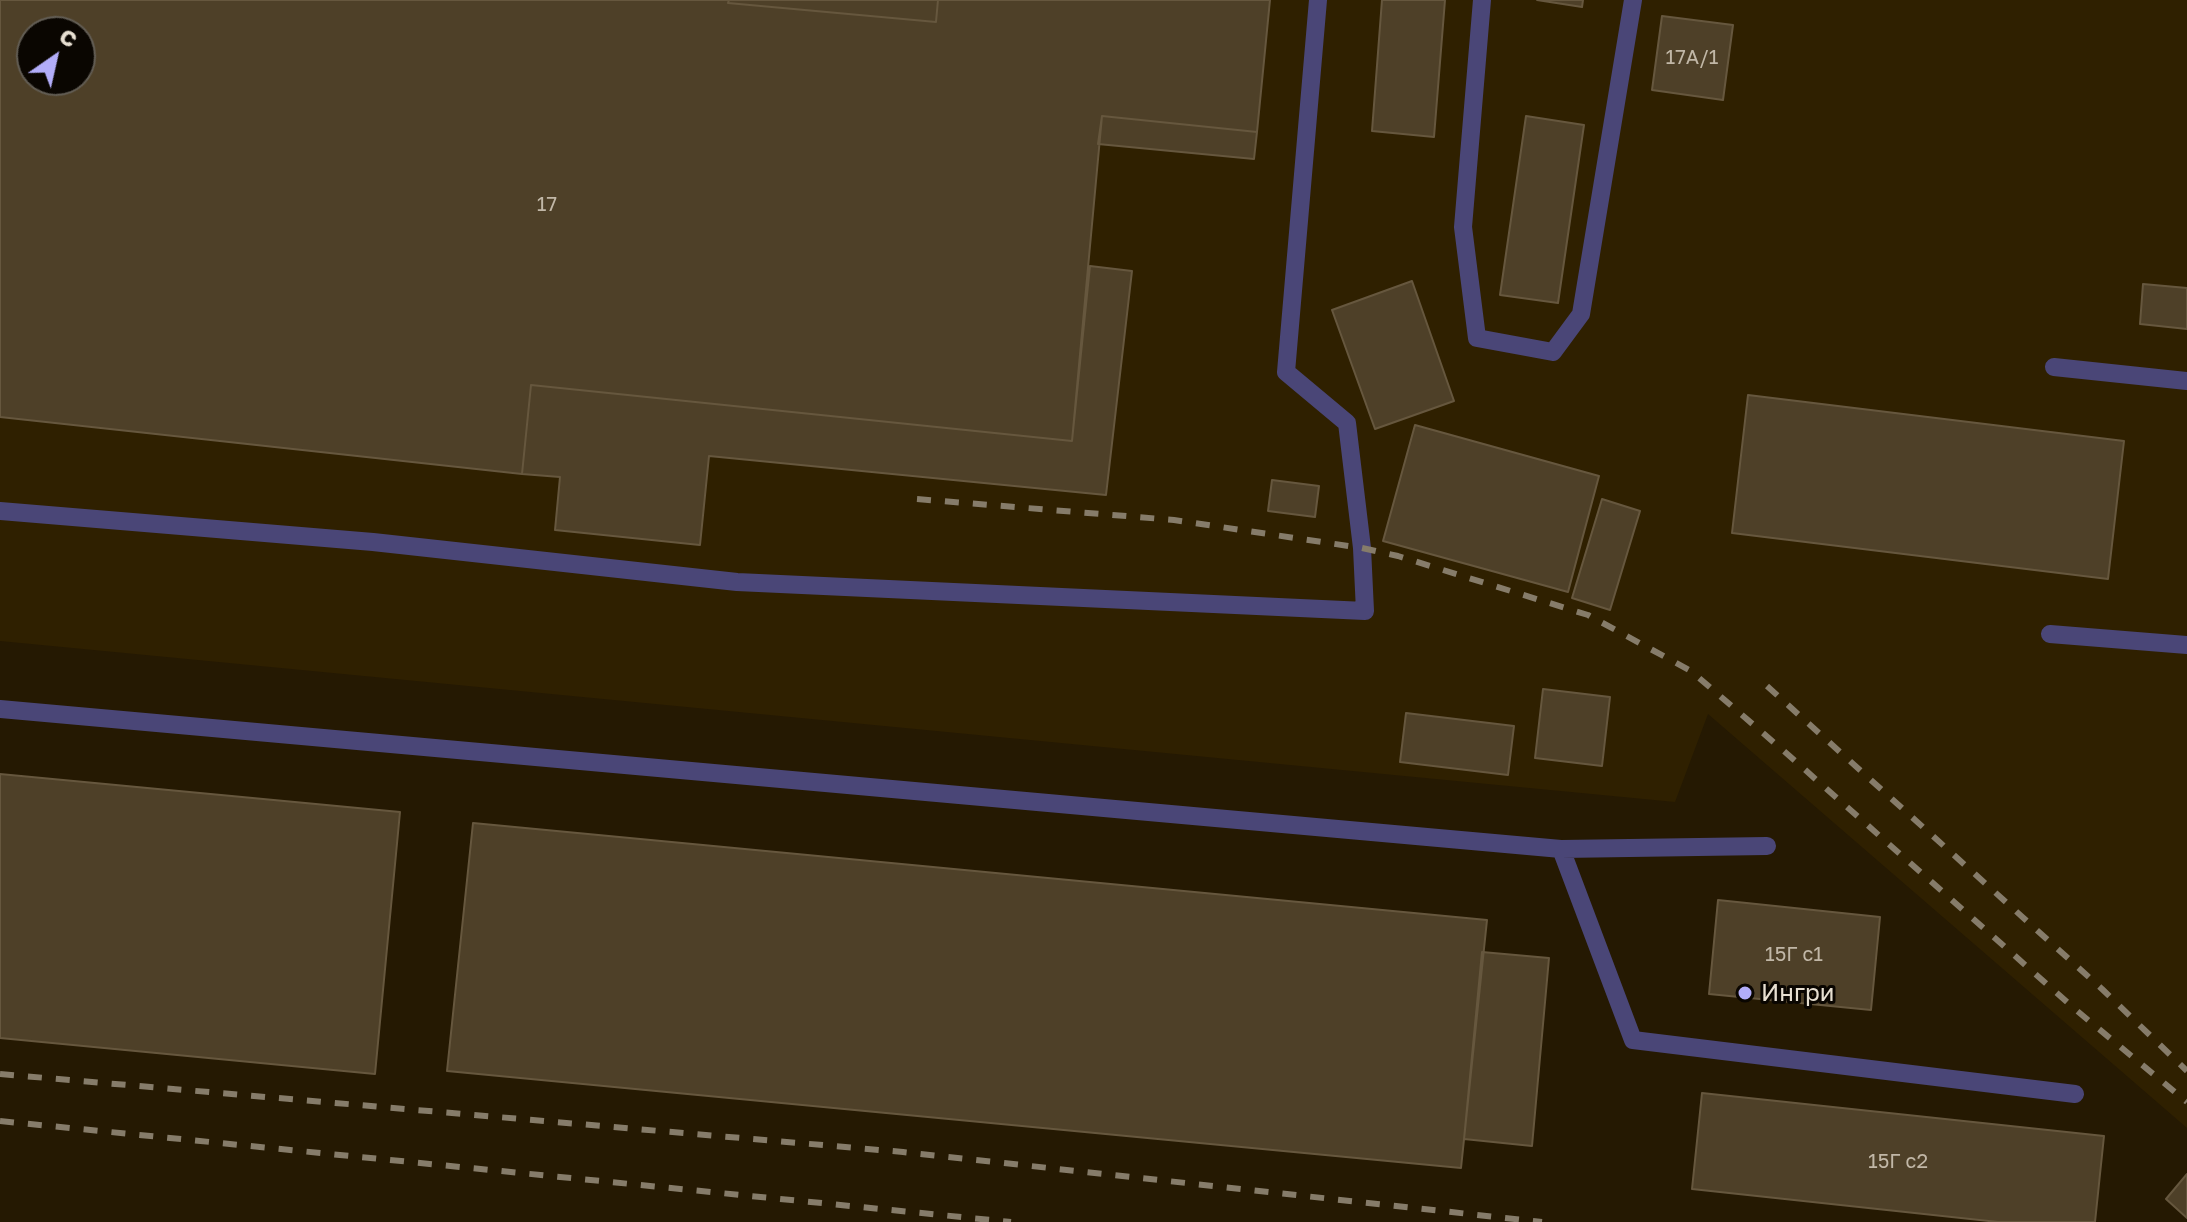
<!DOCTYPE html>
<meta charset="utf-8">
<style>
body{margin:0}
#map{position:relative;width:2187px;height:1222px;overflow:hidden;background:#251902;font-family:"Golos Text",sans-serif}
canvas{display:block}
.north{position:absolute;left:16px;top:16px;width:80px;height:80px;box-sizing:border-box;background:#0a0601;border:2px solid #625d54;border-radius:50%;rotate:34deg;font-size:22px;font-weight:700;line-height:32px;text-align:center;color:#e7dfd1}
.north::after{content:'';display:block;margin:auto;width:28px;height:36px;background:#b2adf9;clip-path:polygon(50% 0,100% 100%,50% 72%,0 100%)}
</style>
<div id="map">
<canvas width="2187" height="1222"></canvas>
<div class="north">С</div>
</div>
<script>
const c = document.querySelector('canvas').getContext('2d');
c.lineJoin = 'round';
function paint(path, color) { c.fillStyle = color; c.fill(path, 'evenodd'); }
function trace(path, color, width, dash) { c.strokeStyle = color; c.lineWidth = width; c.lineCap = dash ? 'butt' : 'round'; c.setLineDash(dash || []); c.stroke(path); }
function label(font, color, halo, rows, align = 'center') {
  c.font = font + ' "Golos Text",sans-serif'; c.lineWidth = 6; c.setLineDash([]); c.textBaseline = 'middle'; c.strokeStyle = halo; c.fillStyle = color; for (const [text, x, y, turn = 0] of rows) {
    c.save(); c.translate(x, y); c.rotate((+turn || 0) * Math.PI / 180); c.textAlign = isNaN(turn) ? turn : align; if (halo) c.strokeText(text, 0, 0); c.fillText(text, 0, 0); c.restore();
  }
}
const built = new Path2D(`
 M 0,0 L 2187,0 L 2187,1128 L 1708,714 L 1675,802 L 0,641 ZM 32,32 L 80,32 L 80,80 L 32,80 Z`);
const building = new Path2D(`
 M 0,0 L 729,0 L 728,3 L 936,22 L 938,0 L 1270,0 L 1257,132 L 1102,116 L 1072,441 L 531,385 L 522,474 L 0,417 ZM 32,32 L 80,32 L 80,80 L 32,80 Z
 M 729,0 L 938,0 L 936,22 L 728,3 Z
 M 1382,0 L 1445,0 L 1434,137 L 1372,131 Z
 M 1537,0 L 1583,0 L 1582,7 Z
 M 1662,16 L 1733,25 L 1723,100 L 1652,90 Z
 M 1102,116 L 1257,132 L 1254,159 L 1098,144 Z
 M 1526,116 L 1584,125 L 1558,303 L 1500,295 Z
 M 1090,266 L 1132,271 L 1106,495 L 709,456 L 700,545 L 555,530 L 560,477 L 522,474 L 531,385 L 1072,441 Z
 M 1412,281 L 1454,401 L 1375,429 L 1332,310 Z
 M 2143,284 L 2187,288 L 2187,329 L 2140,324 Z
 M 1748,395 L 2124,441 L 2108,579 L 1732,533 Z
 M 1415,425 L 1599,476 L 1568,592 L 1383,541 Z
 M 1272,480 L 1319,486 L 1315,517 L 1268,511 Z
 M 1602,499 L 1640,511 L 1610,610 L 1572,598 Z
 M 1543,689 L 1610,697 L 1602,766 L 1535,758 Z
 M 1406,713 L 1514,726 L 1508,775 L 1400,762 Z
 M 0,774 L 400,812 L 375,1074 L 0,1038 Z
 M 473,823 L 1487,920 L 1461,1168 L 447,1071 Z
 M 1718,900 L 1880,917 L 1871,1010 L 1709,994 Z
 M 1482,952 L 1549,958 L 1532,1146 L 1464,1139 Z
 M 1702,1093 L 2104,1136 L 2095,1222 L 1998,1222 L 1692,1189 Z
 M 2187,1174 L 2187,1218 L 2166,1199 Z`);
const lane = new Path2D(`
 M 1482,0 L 1463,227 L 1477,338 L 1553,352 L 1581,314 L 1633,0
 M 2054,367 L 2187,381
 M 0,511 L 373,542 L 737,582 L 1365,611 L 1362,548 L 1347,423 L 1286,372 L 1318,0
 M 2050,634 L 2187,645
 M 0,709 L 1561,849 L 1767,846
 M 1561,849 L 1633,1040 L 2075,1094`);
const rail = new Path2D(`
 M 917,499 L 1174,520 L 1362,548 L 1398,556 L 1588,615 L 1691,671 L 1785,752 L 2076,1010 L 2187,1102
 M 1767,686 L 2102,989 L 2187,1071
 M 0,1074 L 903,1152 L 1542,1222
 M 0,1121 L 1011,1222`);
const markers = [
 [1745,993,8,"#b2adf9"]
];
const numberNames = [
 ["17А/1",1692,58],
 ["17",547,205],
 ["15Г с1",1794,955],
 ["15Г с2",1898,1162]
];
const poiNames = [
 ["Ингри",1761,993]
];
paint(built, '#2f2000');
paint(building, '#4e4028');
trace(building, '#66573e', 2);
trace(lane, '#4a4677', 18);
trace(rail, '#867c6a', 6, [14, 14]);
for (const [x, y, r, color] of markers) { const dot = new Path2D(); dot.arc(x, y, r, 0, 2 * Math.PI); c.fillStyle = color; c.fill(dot); trace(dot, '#0a0601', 3); }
label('20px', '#c1b7a7', null, numberNames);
label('24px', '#e7dfd1', '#0a0601', poiNames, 'left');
</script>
